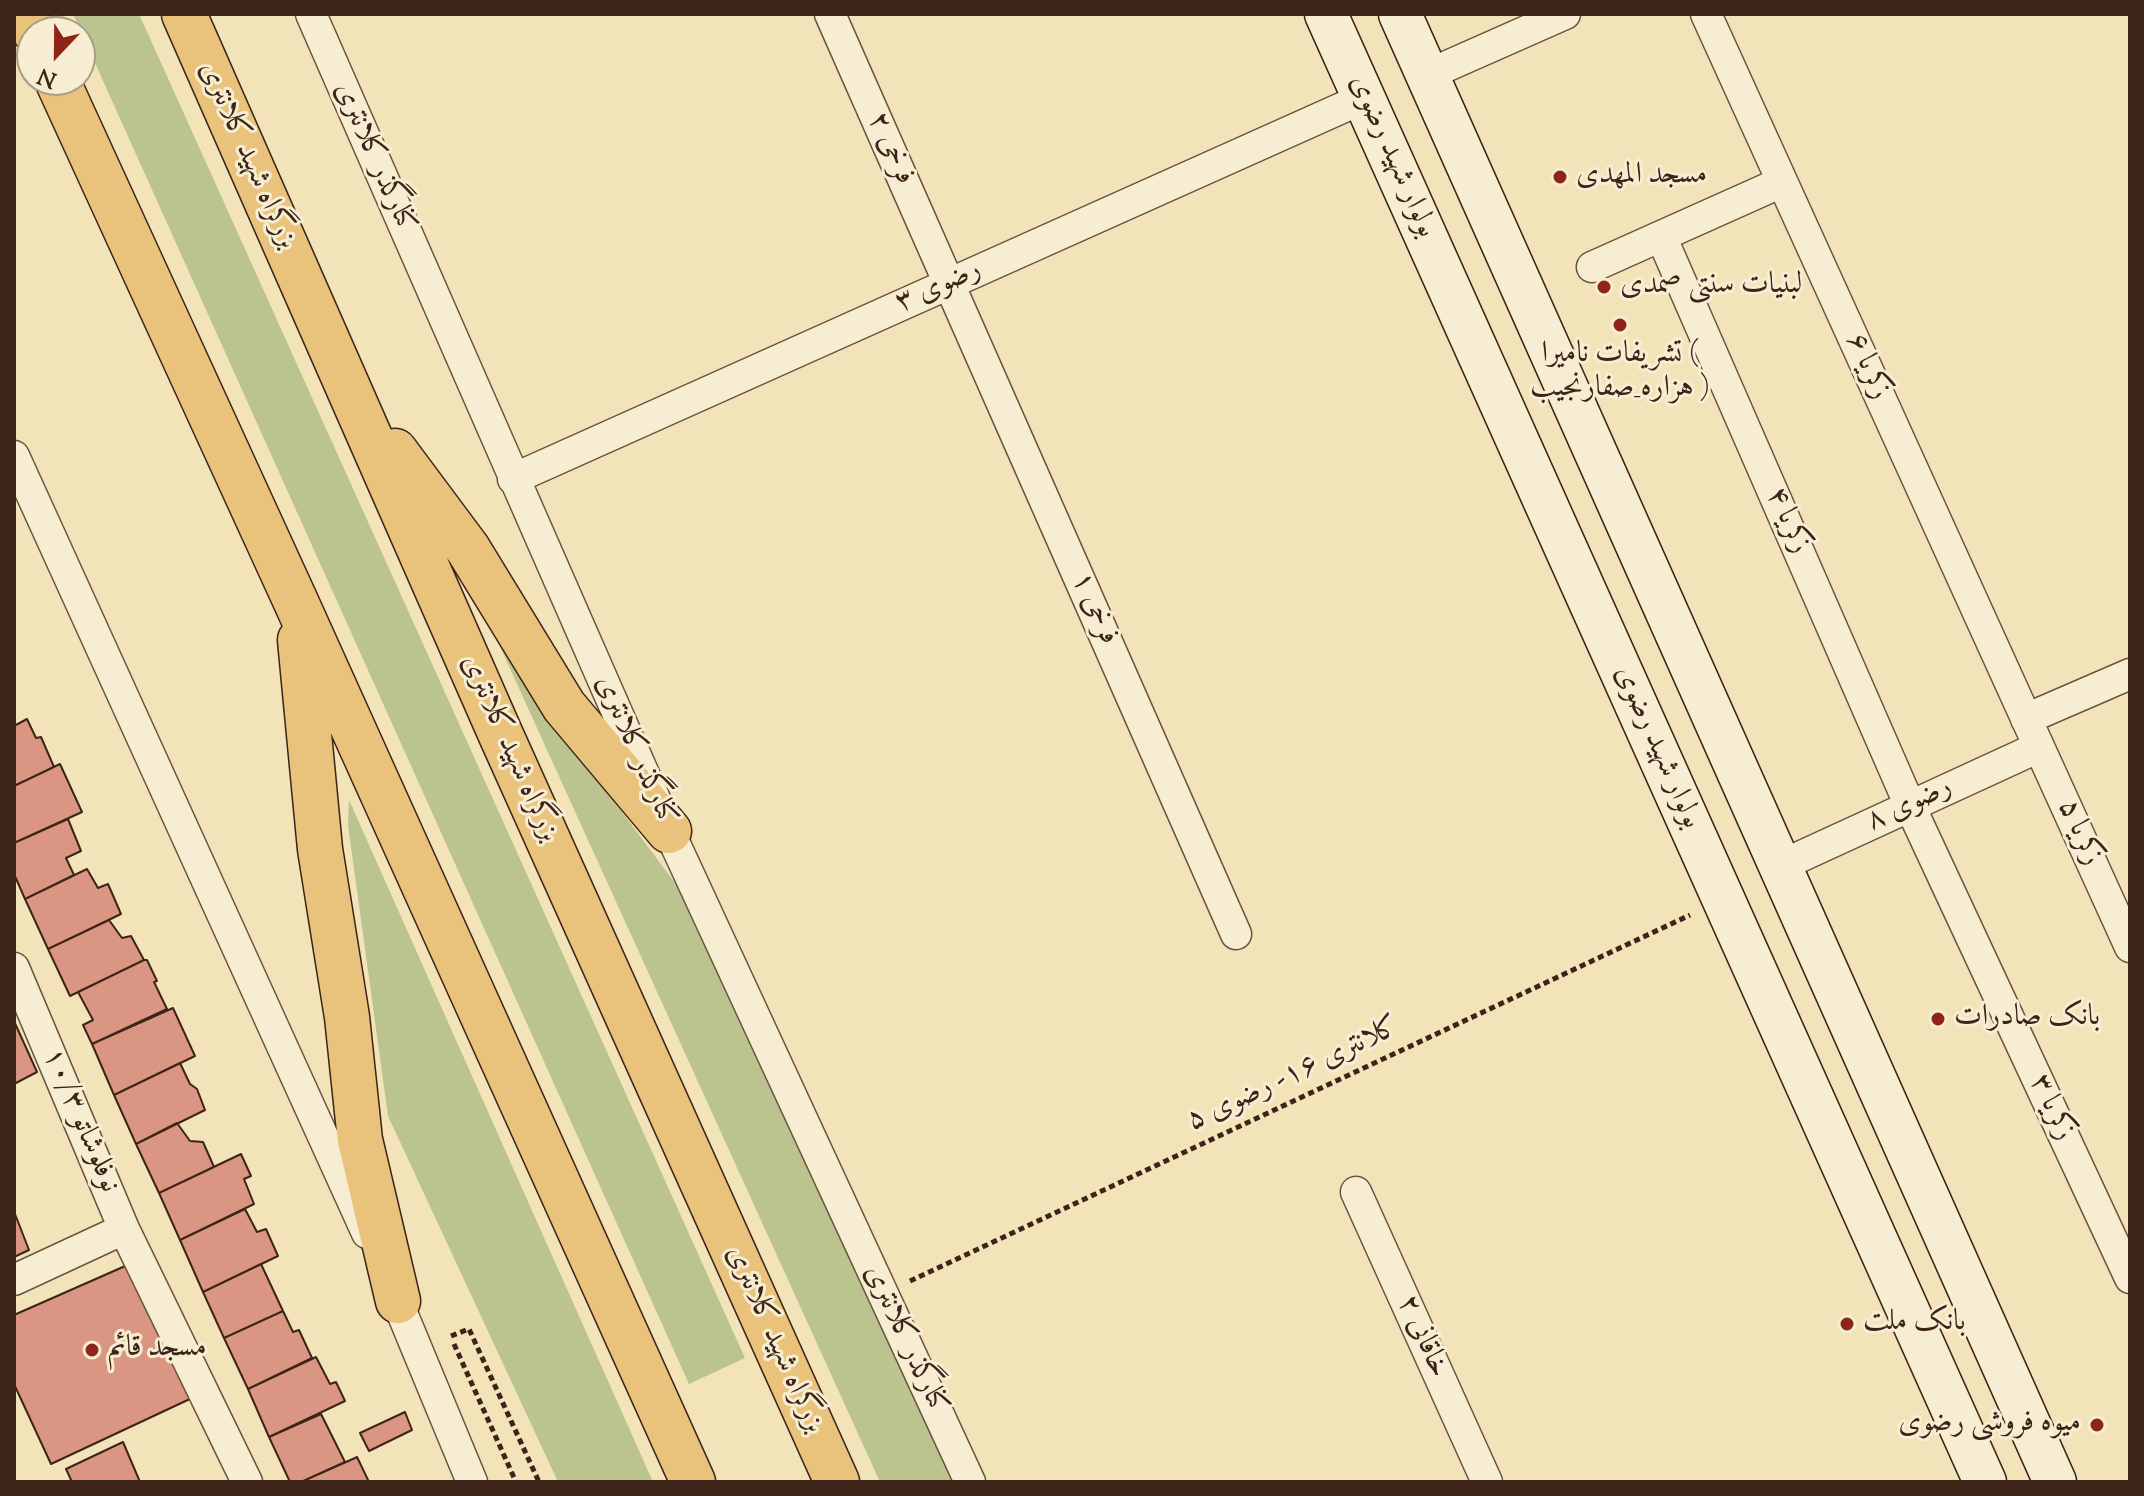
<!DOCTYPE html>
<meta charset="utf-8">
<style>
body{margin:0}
#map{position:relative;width:2144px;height:1496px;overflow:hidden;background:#f2e3b9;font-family:"Sorts Mill Goudy",serif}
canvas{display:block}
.frame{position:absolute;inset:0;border:16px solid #3c2418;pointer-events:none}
.north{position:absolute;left:16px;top:16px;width:80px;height:80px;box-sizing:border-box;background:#f7edd2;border:2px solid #ac9d88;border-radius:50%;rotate:202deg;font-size:22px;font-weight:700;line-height:32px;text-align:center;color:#3c2418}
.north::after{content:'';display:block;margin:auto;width:28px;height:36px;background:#8f2418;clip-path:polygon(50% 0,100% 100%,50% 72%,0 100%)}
</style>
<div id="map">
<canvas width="2144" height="1496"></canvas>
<div class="frame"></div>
<div class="north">N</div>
</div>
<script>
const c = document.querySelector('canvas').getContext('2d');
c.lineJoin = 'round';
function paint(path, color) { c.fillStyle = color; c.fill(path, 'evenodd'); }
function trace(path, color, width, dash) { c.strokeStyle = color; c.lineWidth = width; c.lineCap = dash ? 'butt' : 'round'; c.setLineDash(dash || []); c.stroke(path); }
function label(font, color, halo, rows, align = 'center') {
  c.font = font + ' "Sorts Mill Goudy",Amiri,serif'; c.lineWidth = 6; c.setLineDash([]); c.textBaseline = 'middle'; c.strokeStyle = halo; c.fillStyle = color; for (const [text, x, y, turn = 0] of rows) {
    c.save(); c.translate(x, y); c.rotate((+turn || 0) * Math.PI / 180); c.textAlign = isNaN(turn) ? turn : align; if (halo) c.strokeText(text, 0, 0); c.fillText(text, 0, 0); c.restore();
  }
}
const green = new Path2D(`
 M 73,14 L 139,14 L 745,1358 L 689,1384 Z
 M 492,629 L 566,737 L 696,911 L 955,1482 L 880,1482 Z
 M 349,800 L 653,1482 L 558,1482 L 388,1116 L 348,825 Z`);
const building = new Path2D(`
 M 27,719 L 36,738 L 41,737 L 54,767 L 14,786 L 14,726 Z
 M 60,764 L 82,812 L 14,843 L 14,786 Z
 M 68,819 L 81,851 L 66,858 L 74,875 L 25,899 L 14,874 L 14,843 Z
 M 87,869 L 98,888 L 108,884 L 121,914 L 48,949 L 25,899 Z
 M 109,920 L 122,938 L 131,936 L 144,960 L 70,996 L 48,949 Z
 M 144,960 L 147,960 L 157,981 L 154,982 L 167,1009 L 92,1044 L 83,1025 L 93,1020 L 78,992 Z
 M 173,1008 L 195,1056 L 114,1095 L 92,1044 Z
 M 14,1021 L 37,1072 L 14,1084 Z
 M 180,1063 L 190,1084 L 197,1089 L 205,1110 L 136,1144 L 114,1095 Z
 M 177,1123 L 190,1141 L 203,1142 L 214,1167 L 159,1193 L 136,1144 Z
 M 241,1154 L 251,1176 L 244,1179 L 254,1204 L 180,1240 L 159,1193 Z
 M 245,1209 L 257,1232 L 266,1229 L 278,1256 L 203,1292 L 180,1240 Z
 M 15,1214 L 29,1250 L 14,1257 L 14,1215 Z
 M 132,1263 L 192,1398 L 51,1464 L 14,1384 L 14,1315 Z
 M 261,1264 L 283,1311 L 224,1338 L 203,1292 Z
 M 283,1311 L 293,1332 L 299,1330 L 312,1358 L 248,1389 L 224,1338 Z
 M 316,1357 L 330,1384 L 336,1382 L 345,1401 L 269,1437 L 248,1389 Z
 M 405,1412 L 412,1430 L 369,1451 L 360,1433 Z
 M 321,1414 L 345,1462 L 301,1482 L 290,1482 L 269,1437 Z
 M 123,1442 L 140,1482 L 72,1482 L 66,1469 Z
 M 357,1457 L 369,1482 L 301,1482 L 355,1458 Z`);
const path = new Path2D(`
 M 910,1281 L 1690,915
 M 451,1336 L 469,1329 L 539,1482
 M 454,1344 L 516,1482`);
const street = new Path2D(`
 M 311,14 L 669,831 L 970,1482
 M 830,14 L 1236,934
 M 1706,14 L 2130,947
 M 1427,75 L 1565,14
 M 1661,236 L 1910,806 L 2130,1278
 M 1592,267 L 1782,182
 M 14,456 L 367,1233
 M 513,479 L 1364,98
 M 2026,719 L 2130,674
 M 1780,866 L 2039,747
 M 14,968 L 124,1229 L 247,1482
 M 1356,1192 L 1487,1482
 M 14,1280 L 124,1229
 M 390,1284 L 472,1482`);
const secondary = new Path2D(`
 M 1326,14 L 1985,1482
 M 1400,14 L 2055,1482`);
const highway = new Path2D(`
 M 26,14 L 35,32
 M 184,14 L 500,733 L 837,1482
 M 57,80 L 296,602 L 693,1482
 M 395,451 L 468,549 L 564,706 L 669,831
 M 300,640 L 320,849 L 347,1017 L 360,1140 L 398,1301`);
const markers = [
 [1560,177,8,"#8f2418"],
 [1604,287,8,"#8f2418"],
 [1620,325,8,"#8f2418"],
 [1938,1019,8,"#8f2418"],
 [1847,1324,8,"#8f2418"],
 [92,1350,8,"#8f2418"],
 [2097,1425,8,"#8f2418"]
];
const streetNames = [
 ["فرخی ۲",889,149,66],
 ["بزرگراه شهید کلانتری",246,156,66],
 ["بولوار شهید رضوی",1391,157,66],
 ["کنارگذر کلانتری",373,158,66],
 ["رضوی ۳",939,288,-24],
 ["زکریا ۶",1866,367,66],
 ["زکریا ۴",1786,521,66],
 ["فرخی ۱",1093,609,66],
 ["بولوار شهید رضوی",1656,748,66],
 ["بزرگراه شهید کلانتری",508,749,66],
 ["کنارگذر کلانتری",634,751,66],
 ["رضوی ۸",1910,806,-25],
 ["زکریا ۵",2078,833,66],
 ["کلانتری ۱۶- رضوی ۵",1294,1076,-25],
 ["زکریا ۳",2050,1108,65],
 ["نوفلوشاتو ۱۰/۳",79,1121,67],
 ["خاقانی ۲",1421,1337,66],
 ["بزرگراه شهید کلانتری",773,1340,66],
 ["کنارگذر کلانتری",904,1340,65]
];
const poiNames = [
 ["مسجد المهدی",1576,177],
 ["لبنیات سنتی صمدی",1620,287],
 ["تشریفات نامیرا (",1620,356,"center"],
 ["هزاره_صفارنجیب )",1620,390,"center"],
 ["بانک صادرات",1954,1019],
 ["بانک ملت",1863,1324],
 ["مسجد قائم",108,1350],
 ["میوه فروشی رضوی",2081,1425,"right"]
];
paint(green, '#bbc38f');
paint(building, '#da9682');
trace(building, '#3c2418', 2);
trace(street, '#6a5440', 33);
trace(secondary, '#3c2418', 45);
trace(highway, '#3c2418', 47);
trace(path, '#3c2418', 5, [6, 4]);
trace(street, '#f7edd2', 30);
trace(secondary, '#f7edd2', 42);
trace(highway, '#e9c27c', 44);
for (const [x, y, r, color] of markers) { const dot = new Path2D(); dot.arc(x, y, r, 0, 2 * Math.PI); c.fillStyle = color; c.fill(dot); trace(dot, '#f7edd2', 3); }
label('30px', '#3c2418', '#f7edd2', streetNames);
label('30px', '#3c2418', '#f7edd2', poiNames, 'left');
</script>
